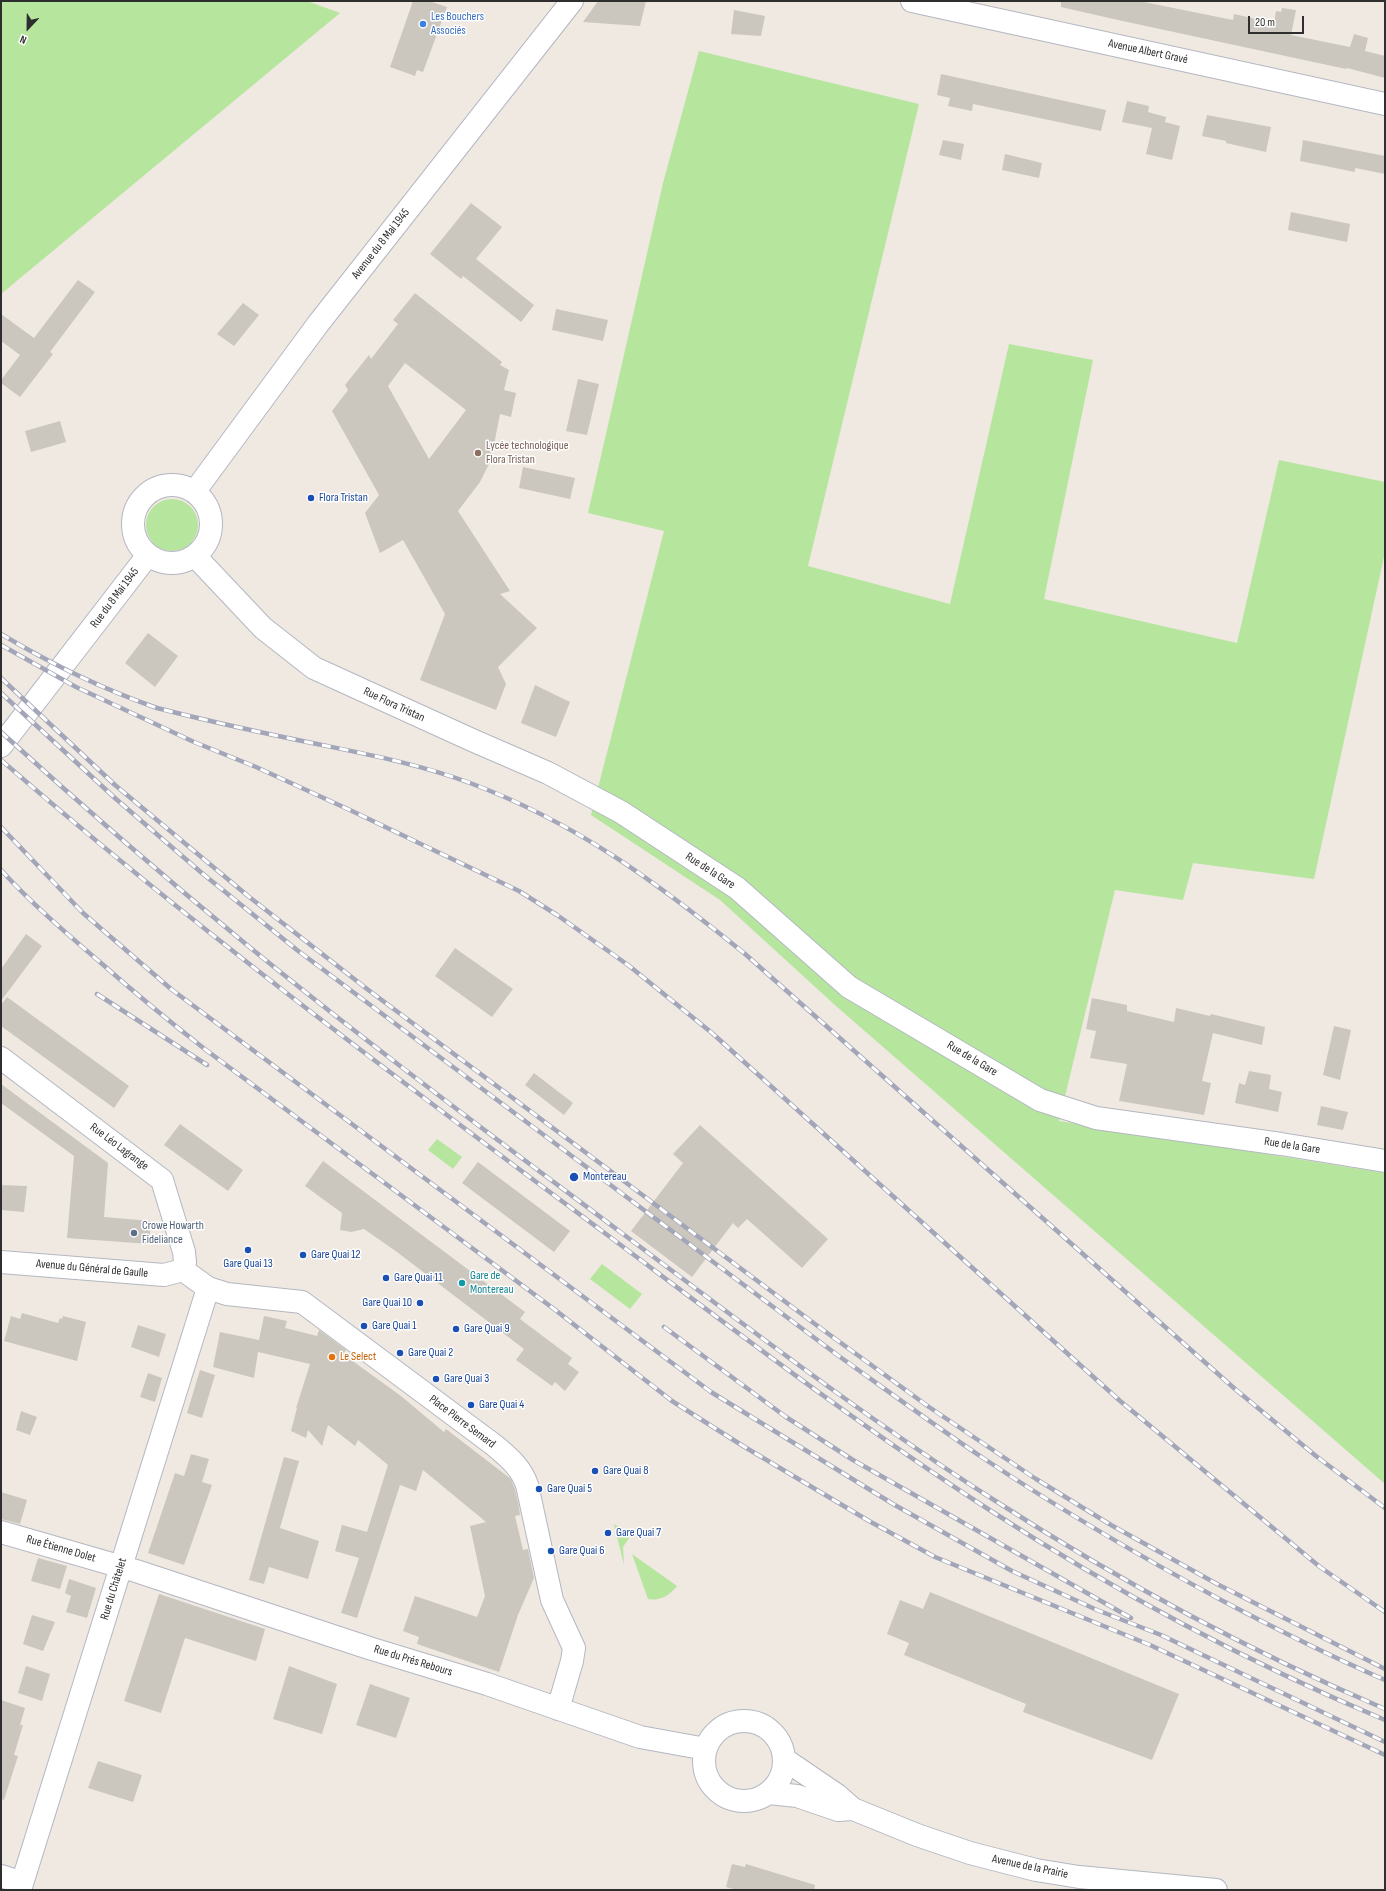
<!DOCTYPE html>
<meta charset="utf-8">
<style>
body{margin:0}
#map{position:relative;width:1386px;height:1891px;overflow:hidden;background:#efe9e1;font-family:"Sofia Sans Condensed",sans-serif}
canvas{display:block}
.frame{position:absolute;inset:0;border:2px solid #2e2e2e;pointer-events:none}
.north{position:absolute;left:8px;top:8px;width:40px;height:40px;-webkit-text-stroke:3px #fff;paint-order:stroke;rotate:202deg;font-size:11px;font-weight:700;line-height:16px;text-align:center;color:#2e2e2e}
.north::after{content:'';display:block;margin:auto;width:14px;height:18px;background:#2e2e2e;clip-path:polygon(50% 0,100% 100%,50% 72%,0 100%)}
.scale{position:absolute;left:1248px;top:16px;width:56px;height:18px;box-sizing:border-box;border:2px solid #2e2e2e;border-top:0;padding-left:5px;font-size:12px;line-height:14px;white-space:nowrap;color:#2e2e2e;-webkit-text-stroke:3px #fff;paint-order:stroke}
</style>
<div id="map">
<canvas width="1386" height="1891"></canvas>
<div class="frame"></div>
<div class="north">N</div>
<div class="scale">20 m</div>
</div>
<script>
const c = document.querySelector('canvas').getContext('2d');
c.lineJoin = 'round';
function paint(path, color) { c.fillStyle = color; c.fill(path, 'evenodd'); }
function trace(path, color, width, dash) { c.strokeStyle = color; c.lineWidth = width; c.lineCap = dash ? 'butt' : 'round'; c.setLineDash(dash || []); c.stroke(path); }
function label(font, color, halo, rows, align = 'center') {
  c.font = font + ' "Sofia Sans Condensed",sans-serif'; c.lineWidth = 3; c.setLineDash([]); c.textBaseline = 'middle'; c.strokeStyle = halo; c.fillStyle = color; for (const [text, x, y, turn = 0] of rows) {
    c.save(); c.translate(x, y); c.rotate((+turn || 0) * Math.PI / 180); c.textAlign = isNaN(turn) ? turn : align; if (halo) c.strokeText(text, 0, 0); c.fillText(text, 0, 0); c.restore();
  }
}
const green = new Path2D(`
 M 1,1 L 307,1 L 340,13 L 1,294 Z
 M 699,51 L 919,104 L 808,566 L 950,604 L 1009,344 L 1093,360 L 1044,599 L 1237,643 L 1279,460 L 1385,482 L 1385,552 L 1314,879 L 1193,863 L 1183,900 L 1115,890 L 1059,1121 L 1385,1173 L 1385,1484 L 836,1006 L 720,900 L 591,815 L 664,531 L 588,513 L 663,183 Z
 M146 525a26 26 0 1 1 52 0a26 26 0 1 1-52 0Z
 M 437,1139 L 462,1157 L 453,1169 L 428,1150 Z
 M 602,1264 L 642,1294 L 630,1309 L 590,1279 Z
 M 614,1524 L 631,1535 L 623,1547 L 624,1565 Z
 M 632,1554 L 677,1586 C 669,1596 660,1601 648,1599 Z`);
const building = new Path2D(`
 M 413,1 L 429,1 L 447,7 L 423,72 L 417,70 L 415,76 L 390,67 Z
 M 598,1 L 646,1 L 640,26 L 583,22 Z
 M 1061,1 L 1139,1 L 1233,20 L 1234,14 L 1274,23 L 1276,11 L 1281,12 L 1282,8 L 1296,10 L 1291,35 L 1350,47 L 1354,34 L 1368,38 L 1365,51 L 1385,56 L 1385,78 L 1347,68 L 1346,69 L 1118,20 L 1061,7 Z
 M 734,10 L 765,16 L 761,36 L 731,34 Z
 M 941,74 L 1106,110 L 1101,131 L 973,104 L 972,111 L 948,106 L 950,98 L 937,95 Z
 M 1127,101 L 1149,106 L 1148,112 L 1166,117 L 1165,122 L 1180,126 L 1172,160 L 1146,154 L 1152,128 L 1122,122 Z
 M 1207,115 L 1271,127 L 1266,152 L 1226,143 L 1226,141 L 1202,136 Z
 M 943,140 L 964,144 L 961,160 L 939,155 Z
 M 1303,140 L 1385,156 L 1385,174 L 1355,168 L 1355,172 L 1300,161 Z
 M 1005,154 L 1042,163 L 1039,178 L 1002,170 Z
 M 471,203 L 502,227 L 476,259 L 534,305 L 521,322 L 463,276 L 461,279 L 430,254 Z
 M 1291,212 L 1350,224 L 1347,242 L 1288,230 Z
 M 78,280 L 95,292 L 50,352 L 53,354 L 20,397 L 1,383 L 1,380 L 20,355 L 1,341 L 1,314 L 34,338 Z
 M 415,293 L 502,362 L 500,365 L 509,370 L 504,390 L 516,393 L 511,417 L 500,414 L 491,460 L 480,482 L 458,511 L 510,591 L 500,594 L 537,628 L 498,667 L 506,684 L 496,710 L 420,680 L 445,614 L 403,540 L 380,553 L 365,513 L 379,495 L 332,411 L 348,390 L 345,385 L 369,355 L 371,359 L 398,324 L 393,320 ZM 405,363 L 466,410 L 429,459 L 388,386 Z
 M 243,303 L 259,315 L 234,346 L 217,334 Z
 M 556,309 L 608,320 L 603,341 L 552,330 Z
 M 578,379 L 599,384 L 587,435 L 566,431 Z
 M 60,421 L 66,442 L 31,452 L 25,431 Z
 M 523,467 L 575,478 L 570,499 L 519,488 Z
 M 148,633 L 178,656 L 155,687 L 125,663 Z
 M 535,685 L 570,702 L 556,737 L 521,723 Z
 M 26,934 L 42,946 L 1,1001 L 1,969 Z
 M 455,948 L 513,989 L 492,1017 L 435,976 Z
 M 7,997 L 129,1086 L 114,1108 L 1,1026 L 1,1005 Z
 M 1092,998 L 1127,1005 L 1127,1011 L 1174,1022 L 1176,1008 L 1210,1016 L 1211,1014 L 1265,1027 L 1262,1045 L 1213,1033 L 1202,1081 L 1211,1083 L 1204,1115 L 1119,1101 L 1127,1064 L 1090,1058 L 1096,1031 L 1086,1029 Z
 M 1334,1026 L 1351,1030 L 1340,1080 L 1323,1075 Z
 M 1249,1071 L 1271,1075 L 1269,1089 L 1282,1092 L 1278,1112 L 1235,1103 L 1239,1083 L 1245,1085 Z
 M 534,1073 L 573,1103 L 564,1115 L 525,1085 Z
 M 1,1084 L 108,1163 L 104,1217 L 151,1221 L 149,1244 L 67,1238 L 74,1156 L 1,1103 Z
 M 1321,1106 L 1348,1112 L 1343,1130 L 1317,1125 Z
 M 180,1124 L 243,1170 L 228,1191 L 164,1145 Z
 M 700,1125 L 828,1239 L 802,1268 L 747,1219 L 738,1228 L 733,1223 L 692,1277 L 631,1231 L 683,1163 L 673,1154 Z
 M 323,1161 L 525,1312 L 520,1319 L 572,1358 L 568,1364 L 579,1372 L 565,1391 L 555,1382 L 552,1386 L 516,1360 L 524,1349 L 397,1252 L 364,1229 L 351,1232 L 340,1230 L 342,1213 L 305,1186 Z
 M 478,1162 L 570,1231 L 554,1252 L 462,1183 Z
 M 1,1185 L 27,1186 L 24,1212 L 1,1210 Z
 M 22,1313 L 58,1323 L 60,1318 L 62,1319 L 63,1316 L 86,1322 L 77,1361 L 4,1341 L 11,1316 L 20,1319 Z
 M 264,1316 L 287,1321 L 285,1328 L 317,1336 L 319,1330 L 346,1350 L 343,1354 L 401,1396 L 444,1432 L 446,1429 L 511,1479 L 515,1489 L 519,1507 L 520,1515 L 515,1516 L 523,1550 L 528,1549 L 534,1578 L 518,1615 L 499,1672 L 417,1644 L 419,1637 L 403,1631 L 415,1596 L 477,1617 L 485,1596 L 470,1526 L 486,1522 L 423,1470 L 416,1491 L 400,1485 L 357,1618 L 341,1613 L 359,1558 L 335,1551 L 342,1525 L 367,1532 L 388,1465 L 358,1440 L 355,1446 L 328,1425 L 322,1446 L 308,1430 L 306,1438 L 291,1431 L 297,1408 L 296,1408 L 310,1364 L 258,1352 L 254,1378 L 213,1367 L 220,1332 L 259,1340 Z
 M 138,1325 L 166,1334 L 159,1357 L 131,1347 Z
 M 200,1370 L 215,1375 L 202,1418 L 187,1413 Z
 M 148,1373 L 162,1378 L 155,1402 L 140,1397 Z
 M 21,1411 L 37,1417 L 30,1435 L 16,1430 Z
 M 191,1454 L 209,1459 L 202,1482 L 212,1485 L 184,1565 L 148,1553 L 175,1473 L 184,1476 Z
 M 284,1457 L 299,1461 L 280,1528 L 319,1541 L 308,1579 L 269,1567 L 264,1584 L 249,1580 Z
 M 1,1492 L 27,1500 L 20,1524 L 1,1519 Z
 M 38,1558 L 67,1566 L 60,1589 L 31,1581 Z
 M 69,1579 L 96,1588 L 87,1618 L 66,1612 L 71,1596 L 65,1593 Z
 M 930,1592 L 1179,1694 L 1152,1760 L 1023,1712 L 1026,1704 L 904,1655 L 909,1643 L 887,1634 L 900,1600 L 923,1609 Z
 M 159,1594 L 265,1629 L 256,1661 L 185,1638 L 161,1713 L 124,1701 Z
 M 32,1615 L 55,1622 L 43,1651 L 23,1644 Z
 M 26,1666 L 50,1674 L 42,1701 L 18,1693 Z
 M 289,1666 L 337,1684 L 322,1734 L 273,1719 Z
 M 370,1684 L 410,1698 L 396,1738 L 356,1725 Z
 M 1,1700 L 25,1708 L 20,1725 L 23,1725 L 14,1755 L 18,1756 L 4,1800 L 1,1799 Z
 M 98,1761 L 142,1775 L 133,1802 L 88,1788 Z
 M 732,1864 L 745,1867 L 746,1864 L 815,1885 L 814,1890 L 737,1890 L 726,1887 Z`);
const street = new Path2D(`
 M 183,1270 L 208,1288 L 227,1294 L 302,1302 L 494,1445 C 508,1457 521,1467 527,1485 L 552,1600 L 574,1648 L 572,1661 L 558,1709
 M 1,1532 L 136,1571 L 369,1648 L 487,1684 L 640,1737 L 706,1749
 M704 1761a40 40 0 1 1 80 0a40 40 0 1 1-80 0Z
 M 784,1759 L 837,1795 L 853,1809 L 917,1835 L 970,1853 L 1036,1870 L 1079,1877 L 1216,1890
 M 769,1793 L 797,1796 L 838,1810 L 853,1809
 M 1,1876 L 22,1883
 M 20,1890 L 208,1288`);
const secondary = new Path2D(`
 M 912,1 L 1385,104
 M133 524a39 39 0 1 1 78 0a39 39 0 1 1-78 0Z
 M 195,491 L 318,324 L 572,1
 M 195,556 L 263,628 L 314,668 L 472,740 L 548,773 L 621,812 L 737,888 L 849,987 L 1040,1100 L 1096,1118 L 1281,1144 L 1385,1161
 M 1,746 L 148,555
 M 1,1058 L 162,1180 L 184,1252 L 185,1262 L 183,1270 L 164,1275 L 1,1262`);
const rail = new Path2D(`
 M 1,634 C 51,664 102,689 157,708 C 212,722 267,734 322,745 C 371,755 422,765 470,783 C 577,823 656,882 744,953 L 1235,1389 L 1316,1456 L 1385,1508
 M 1,645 L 76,687 L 194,742 L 256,767 L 352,811 L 519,891 L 557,915 L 628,965 L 712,1033 L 1119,1400 L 1320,1567 L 1385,1612
 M 1,678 L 115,785 L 248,896 L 367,989 L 819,1327 L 929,1407 L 1036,1479 L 1111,1525 L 1217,1584 L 1385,1669
 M 1,693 L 116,799 L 203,874 L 297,950 L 836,1354 C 885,1389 934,1425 983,1458 C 1061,1510 1141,1557 1223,1601 C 1276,1629 1330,1656 1385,1680
 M 1,732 C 81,805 163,876 247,945 C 368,1044 494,1137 619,1231 C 742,1323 864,1417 994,1500 C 1118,1580 1249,1651 1385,1709
 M 1,760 C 193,927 398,1079 602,1231 C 729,1326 855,1423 988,1509 C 1114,1591 1247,1662 1385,1720
 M 1,827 L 83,913 L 171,989 L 711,1392 L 893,1504 L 1012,1571 L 1097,1610 L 1161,1635 L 1385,1742
 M 1,870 C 31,903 66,933 101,963 C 135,993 170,1022 206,1050 L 554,1309 L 672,1401 L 743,1446 L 869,1521 L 935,1557 L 1150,1645 L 1385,1755
 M 97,994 L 207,1065
 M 664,1327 L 786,1417 L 853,1460 L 1131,1618`);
const markers = [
 [423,24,4,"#3f7fe0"],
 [478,453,4,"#8d6e63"],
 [311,498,4,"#1a4fb4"],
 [574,1177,5,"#1a4fb4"],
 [134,1233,4,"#5c6f8a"],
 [248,1250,4,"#1a4fb4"],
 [303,1255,4,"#1a4fb4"],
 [386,1278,4,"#1a4fb4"],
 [462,1283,4,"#0f9aa8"],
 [420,1303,4,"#1a4fb4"],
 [364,1326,4,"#1a4fb4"],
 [456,1329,4,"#1a4fb4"],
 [400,1353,4,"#1a4fb4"],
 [332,1357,4,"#e8710a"],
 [436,1379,4,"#1a4fb4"],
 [471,1405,4,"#1a4fb4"],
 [595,1471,4,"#1a4fb4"],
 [539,1489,4,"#1a4fb4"],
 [608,1533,4,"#1a4fb4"],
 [551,1551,4,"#1a4fb4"]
];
const shopNames = [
 ["Les Bouchers",431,17],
 ["Associés",431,31]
];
const streetNames = [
 ["Avenue Albert Gravé",1148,52,12],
 ["Avenue du 8 Mai 1945",381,244,-52],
 ["Rue du 8 Mai 1945",115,598,-53],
 ["Rue Flora Tristan",394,705,25],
 ["Rue de la Gare",710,871,33],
 ["Rue de la Gare",972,1059,31],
 ["Rue de la Gare",1292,1146,9],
 ["Rue Léo Lagrange",119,1147,37],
 ["Avenue du Général de Gaulle",92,1269,5],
 ["Place Pierre Semard",462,1422,37],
 ["Rue Étienne Dolet",61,1549,16],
 ["Rue du Châtelet",114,1589,-73],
 ["Rue du Prés Rebours",413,1661,17],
 ["Avenue de la Prairie",1030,1867,12]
];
const educationNames = [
 ["Lycée technologique",486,446],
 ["Flora Tristan",486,460]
];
const transitNames = [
 ["Flora Tristan",319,498],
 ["Montereau",583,1177],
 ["Gare Quai 12",311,1255],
 ["Gare Quai 13",248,1264,"center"],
 ["Gare Quai 11",394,1278],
 ["Gare Quai 10",412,1303,"right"],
 ["Gare Quai 1",372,1326],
 ["Gare Quai 9",464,1329],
 ["Gare Quai 2",408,1353],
 ["Gare Quai 3",444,1379],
 ["Gare Quai 4",479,1405],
 ["Gare Quai 8",603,1471],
 ["Gare Quai 5",547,1489],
 ["Gare Quai 7",616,1533],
 ["Gare Quai 6",559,1551]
];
const serviceNames = [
 ["Crowe Howarth",142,1226],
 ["Fideliance",142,1240]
];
const cultureNames = [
 ["Gare de",470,1276],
 ["Montereau",470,1290]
];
const foodNames = [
 ["Le Select",340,1357]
];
paint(green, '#b6e59e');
paint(building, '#cbc7bf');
trace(street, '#b4b7c1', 24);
trace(secondary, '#b4b7c1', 24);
trace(street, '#fff', 22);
trace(secondary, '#fff', 22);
trace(rail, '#a3a6b8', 4.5);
trace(rail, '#fff', 3, [9]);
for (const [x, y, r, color] of markers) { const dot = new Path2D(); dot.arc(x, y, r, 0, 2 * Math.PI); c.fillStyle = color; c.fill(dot); trace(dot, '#fff', 1.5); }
label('12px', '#366cbe', '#fff', shopNames, 'left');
label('12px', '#2e2e2e', '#fff', streetNames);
label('12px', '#785e54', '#fff', educationNames, 'left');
label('12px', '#164399', '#fff', transitNames, 'left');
label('12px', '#4e5e75', '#fff', serviceNames, 'left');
label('12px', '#0d838f', '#fff', cultureNames, 'left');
label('12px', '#c56008', '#fff', foodNames, 'left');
</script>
